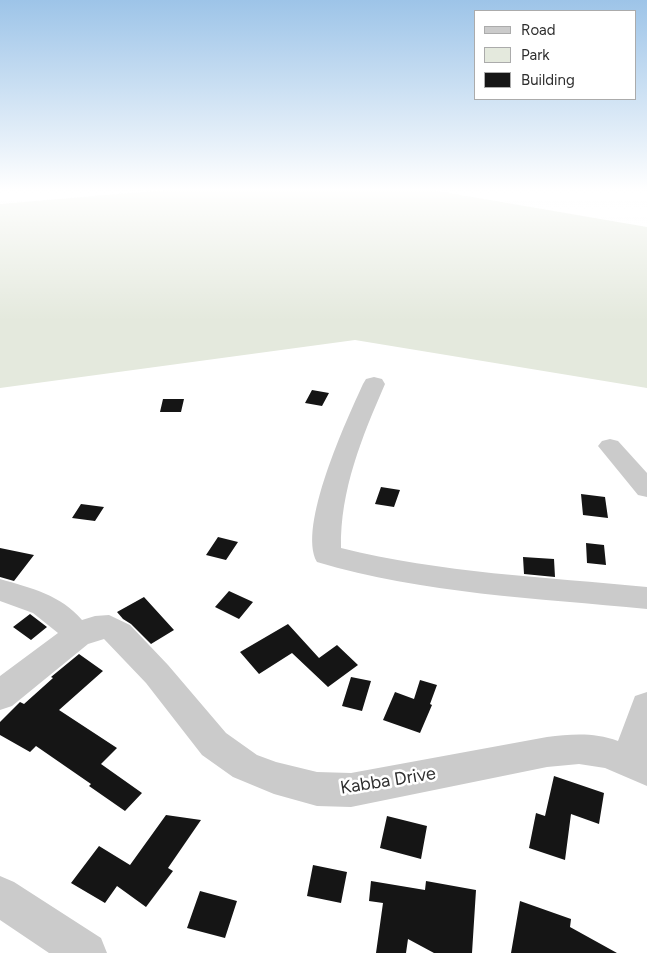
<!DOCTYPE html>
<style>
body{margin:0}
#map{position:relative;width:647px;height:953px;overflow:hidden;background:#fff;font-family:Figtree,sans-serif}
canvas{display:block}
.legend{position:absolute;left:474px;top:10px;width:162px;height:90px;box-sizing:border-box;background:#fff;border:1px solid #ababab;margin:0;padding:6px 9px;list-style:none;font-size:15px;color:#2e2e2e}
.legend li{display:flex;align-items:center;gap:10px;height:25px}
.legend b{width:25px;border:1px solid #ababab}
</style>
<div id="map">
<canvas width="647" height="953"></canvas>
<ul class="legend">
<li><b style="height:6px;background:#cbcbcb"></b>Road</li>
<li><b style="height:14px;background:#e4e9dd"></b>Park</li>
<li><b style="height:14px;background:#151515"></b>Building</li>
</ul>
</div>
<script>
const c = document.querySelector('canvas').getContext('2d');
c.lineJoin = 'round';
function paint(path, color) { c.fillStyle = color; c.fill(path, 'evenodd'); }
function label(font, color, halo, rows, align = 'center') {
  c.font = font + ' Figtree,sans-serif'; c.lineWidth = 5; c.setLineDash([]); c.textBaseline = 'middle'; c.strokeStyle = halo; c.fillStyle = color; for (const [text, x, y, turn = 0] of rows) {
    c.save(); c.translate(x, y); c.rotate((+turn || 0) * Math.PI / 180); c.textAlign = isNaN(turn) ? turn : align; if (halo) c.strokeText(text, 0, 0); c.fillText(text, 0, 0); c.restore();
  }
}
const green = new Path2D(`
 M 190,188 L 420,188 L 647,227 L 647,388 L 355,340 L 0,388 L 0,204 Z`);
const building = new Path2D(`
 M 312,390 L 329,393 L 322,406 L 305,403 Z
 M 163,399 L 184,399 L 181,412 L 160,412 Z
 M 381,487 L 400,490 L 394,507 L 375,504 Z
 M 581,494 L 605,497 L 608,518 L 583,515 Z
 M 81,504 L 104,507 L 95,521 L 72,518 Z
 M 218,537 L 238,542 L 226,560 L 206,555 Z
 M 586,543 L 604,545 L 606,565 L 587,563 Z
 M 0,548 L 34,555 L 14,581 L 0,577 Z
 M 523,557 L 554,559 L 555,577 L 524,574 Z
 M 229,591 L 253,602 L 239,619 L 215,607 Z
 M 144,597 L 174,630 L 151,644 L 131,624 L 123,619 L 117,612 Z
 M 30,614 L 47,627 L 31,640 L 13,627 Z
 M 288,624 L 319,658 L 337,645 L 358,665 L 328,687 L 292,653 L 259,674 L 240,652 Z
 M 79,654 L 103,671 L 59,710 L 117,748 L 101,764 L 142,793 L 125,811 L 89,786 L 91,784 L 36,746 L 30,752 L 0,735 L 0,722 L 20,702 L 24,704 L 53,678 L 51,677 Z
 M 351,677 L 371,681 L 362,711 L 342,706 Z
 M 420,680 L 437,685 L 430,704 L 432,705 L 420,733 L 383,720 L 395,692 L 414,699 Z
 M 554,776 L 604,793 L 599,824 L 571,814 L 565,860 L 529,848 L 536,813 L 545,816 Z
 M 166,815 L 201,820 L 168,868 L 173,871 L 146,907 L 117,886 L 105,903 L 71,883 L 99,846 L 130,865 Z
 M 387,816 L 427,826 L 421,859 L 380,848 Z
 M 313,865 L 347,872 L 341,903 L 307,896 Z
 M 371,881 L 425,890 L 426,881 L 476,890 L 472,953 L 434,953 L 408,939 L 406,953 L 376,953 L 383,903 L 369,901 Z
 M 200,891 L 237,901 L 225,938 L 187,928 Z
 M 520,901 L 571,919 L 570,927 L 617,953 L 511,953 Z`);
const minor = new Path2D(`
 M 374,377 L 382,379 L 385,384 C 362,437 340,490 341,548 C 441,573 545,577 647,587 L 647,609 C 537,598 424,594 317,562 C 297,527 347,419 363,384 L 366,379 Z
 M 610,439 L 618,441 L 647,473 L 647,497 L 638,495 L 598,446 L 602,441 Z
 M 0,579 C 31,588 61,595 82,620 L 95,616 L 109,615 L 130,625 L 168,665 L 226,733 L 257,755 L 276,762 L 317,772 L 351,773 L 547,737 C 571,734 594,732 618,741 L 635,696 L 647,692 L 647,786 L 605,768 L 579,764 L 547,767 L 351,807 L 317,806 L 274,794 L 233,777 L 202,755 L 146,683 L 104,639 L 88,644 L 12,706 L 0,710 L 0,676 L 58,633 L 33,613 L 0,601 Z
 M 0,876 L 14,882 L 101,938 L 107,953 L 49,953 L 0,920 Z`);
const nearStreetnames = [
 ["Kabba Drive",388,781,-9]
];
paint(green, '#e4e9dd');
paint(building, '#151515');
paint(minor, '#cbcbcb');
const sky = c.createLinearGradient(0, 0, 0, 321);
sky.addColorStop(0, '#9dc4e8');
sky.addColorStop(0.59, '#fff');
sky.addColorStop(1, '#ffffff00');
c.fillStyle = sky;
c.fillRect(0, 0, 647, 321);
label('18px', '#2e2e2e', '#fff', nearStreetnames);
</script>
